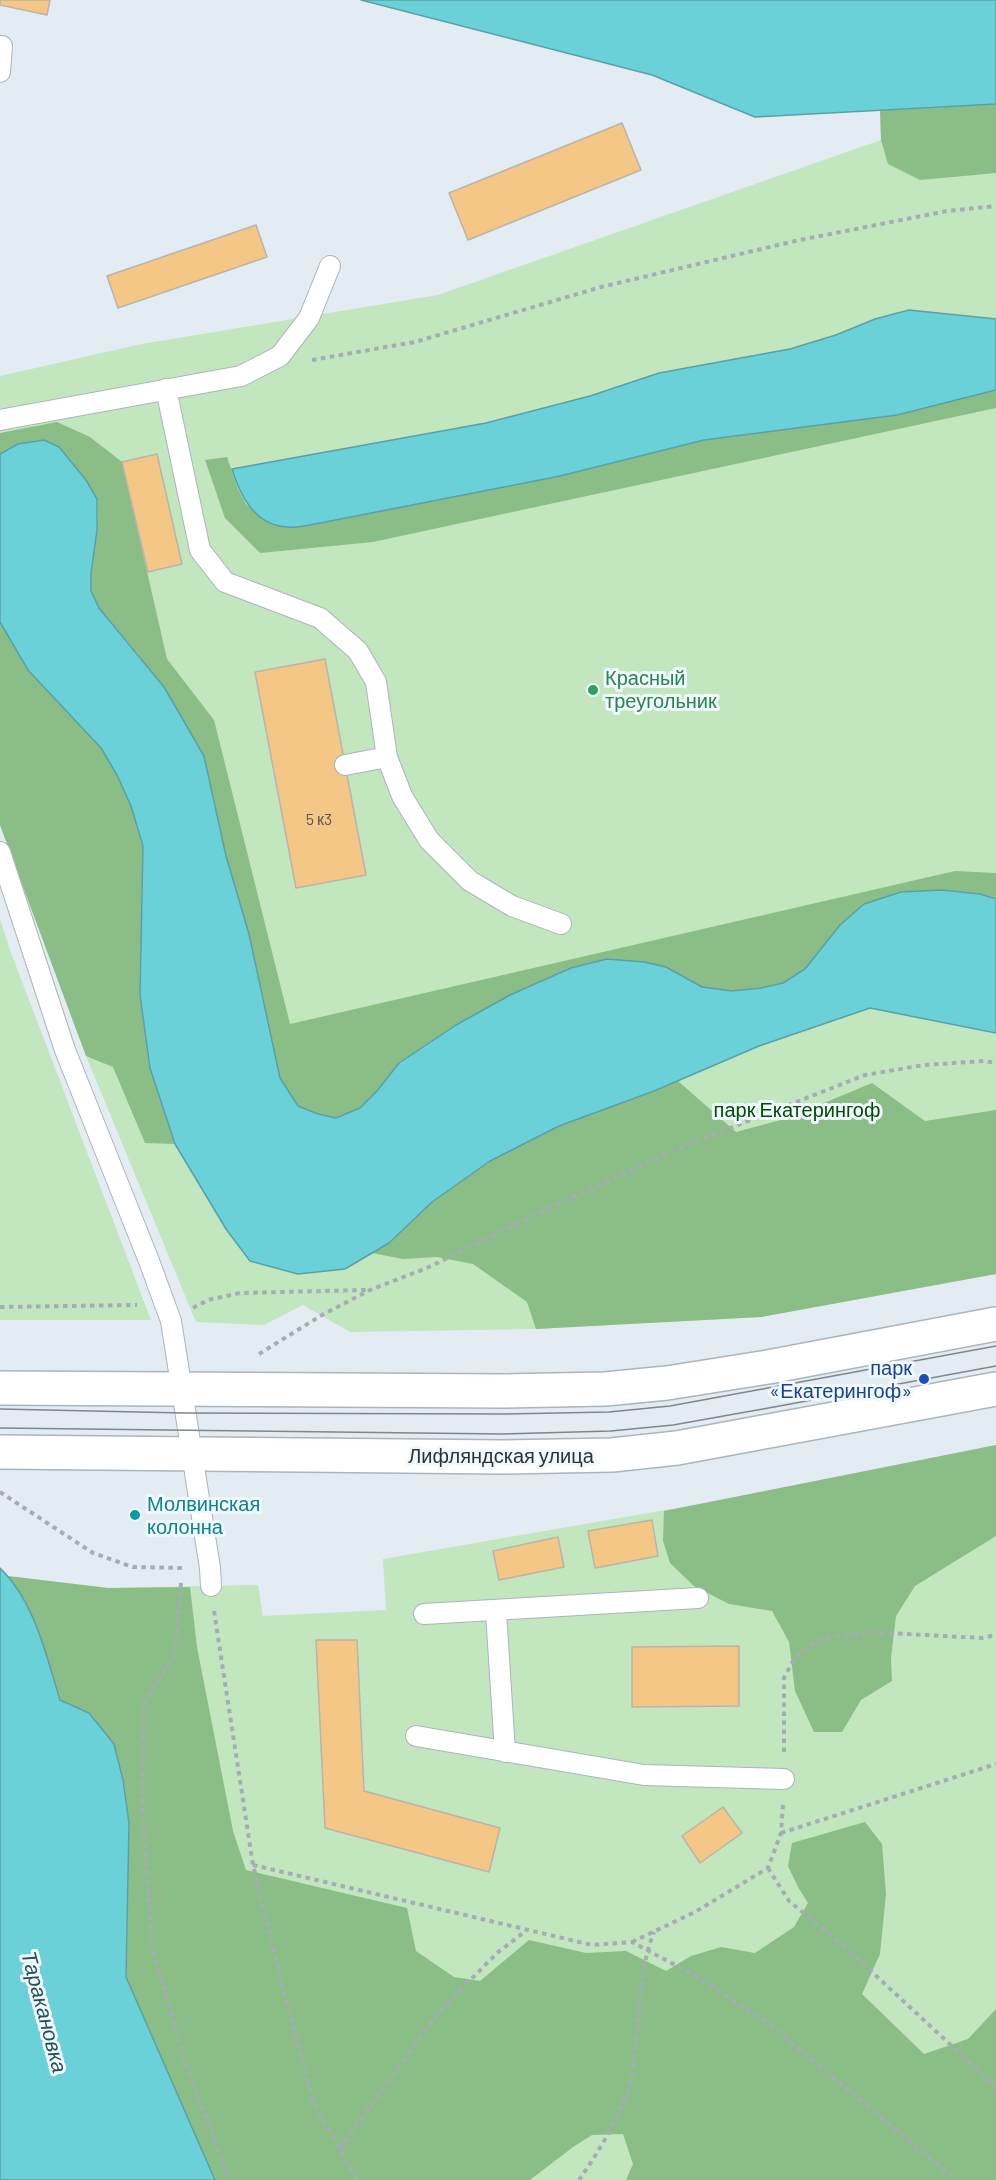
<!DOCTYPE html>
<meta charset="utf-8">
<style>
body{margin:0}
canvas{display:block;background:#e3ebf3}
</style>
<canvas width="996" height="2180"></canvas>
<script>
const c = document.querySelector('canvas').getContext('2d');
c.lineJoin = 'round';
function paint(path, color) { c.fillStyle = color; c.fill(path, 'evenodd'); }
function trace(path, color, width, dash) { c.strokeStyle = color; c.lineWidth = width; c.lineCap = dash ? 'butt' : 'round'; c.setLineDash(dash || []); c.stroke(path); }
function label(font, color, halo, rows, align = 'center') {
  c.font = font + ' Barlow,sans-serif'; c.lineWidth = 6; c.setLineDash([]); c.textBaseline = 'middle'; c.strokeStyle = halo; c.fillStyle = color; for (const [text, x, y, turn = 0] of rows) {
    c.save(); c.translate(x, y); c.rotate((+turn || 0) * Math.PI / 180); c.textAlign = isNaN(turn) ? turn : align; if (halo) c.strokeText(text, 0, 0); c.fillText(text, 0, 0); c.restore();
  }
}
const green = new Path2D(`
 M 996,104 L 996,1274 L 761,1317 L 536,1329 L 350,1332 L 303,1305 L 264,1325 L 196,1322 L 86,1056 L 0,825 L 0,376 L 142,344 L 438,295 L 881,140 L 880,110 Z
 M 0,919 L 10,950 L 151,1320 L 0,1320 Z
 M 996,1445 L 996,2180 L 215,2180 L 126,1977 L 129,1823 L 25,1601 L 8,1576 L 108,1588 L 258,1585 L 263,1616 L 386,1610 L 383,1559 L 741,1497 Z`);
const forest = new Path2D(`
 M 996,104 L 996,173 L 920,180 L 888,164 L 881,140 L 880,110 Z
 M 996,390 L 996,408 L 373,542 L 260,553 L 225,518 L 205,460 L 227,457 L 238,489 L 246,504 L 263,519 L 285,527 L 310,525 L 560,476 L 704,440 L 897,415 Z
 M 57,422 L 90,437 L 122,462 L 167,659 L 214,720 L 290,1024 L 955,871 L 996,873 L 996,899 L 980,894 L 941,890 L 901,892 L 840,925 L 805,969 L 783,983 L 761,988 L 732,991 L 702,987 L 666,967 L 510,995 L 456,1025 L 399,1063 L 377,1091 L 360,1108 L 336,1118 L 318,1114 L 298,1106 L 280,1078 L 249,934 L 226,856 L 138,654 L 99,608 L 91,591 L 91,573 L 98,512 L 97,499 L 86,480 L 59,447 L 44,440 L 18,444 L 0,454 L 0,433 Z
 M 0,622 L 28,670 L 101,748 L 117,775 L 131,806 L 144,846 L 140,995 L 150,1068 L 175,1144 L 145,1143 L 113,1067 L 86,1056 L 0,825 Z
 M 678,1081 L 736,1132 L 788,1118 L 872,1083 L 925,1121 L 996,1110 L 996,1274 L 761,1317 L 536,1329 L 527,1302 L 473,1264 L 437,1257 L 403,1259 L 372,1253 L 389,1243 L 432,1202 L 490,1161 L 559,1126 Z
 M 996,1445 L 996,1536 L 915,1586 L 896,1616 L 891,1658 L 892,1681 L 861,1700 L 842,1732 L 814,1732 L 795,1691 L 789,1642 L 772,1611 L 729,1604 L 694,1586 L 670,1563 L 663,1541 L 664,1511 Z
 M 8,1576 L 108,1588 L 190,1587 L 197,1647 L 233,1831 L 246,1870 L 407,1908 L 416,1951 L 454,1977 L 480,1981 L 529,1940 L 586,1953 L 626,1951 L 666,1971 L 691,1956 L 721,1947 L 755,1953 L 794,1927 L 808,1903 L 798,1887 L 788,1866 L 792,1843 L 865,1822 L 882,1844 L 886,1894 L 880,1954 L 862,1994 L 924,2054 L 968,2039 L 996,2009 L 996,2180 L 626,2180 L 633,2164 L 623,2134 L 592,2135 L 573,2147 L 530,2180 L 215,2180 L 126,1977 L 129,1823 L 89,1713 L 60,1700 C 46,1654 36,1616 8,1576 Z`);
const water = new Path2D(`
 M 361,0 L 996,0 L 996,104 L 755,117 L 652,75 Z
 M 909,310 L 996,319 L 996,390 L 897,415 L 704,440 L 560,476 L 310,525 C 303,526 294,528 287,527 C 254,525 240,495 232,469 L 486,423 L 590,396 L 659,373 L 790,349 L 836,335 L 875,319 Z
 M 44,440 L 59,447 L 86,480 L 97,499 L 97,530 L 91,573 L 91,591 L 99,608 L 164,687 L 204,756 L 226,856 L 249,934 L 280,1078 L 298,1106 L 318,1114 L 336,1118 L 360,1108 L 377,1091 L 399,1063 L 456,1025 L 510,995 L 571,968 L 607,959 L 644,962 L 666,967 L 702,987 L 732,991 L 761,988 L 783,983 L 805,969 L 840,925 L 864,904 L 901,892 L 941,890 L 980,894 L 996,899 L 996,1033 L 870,1008 L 759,1046 L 654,1091 L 559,1126 L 490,1161 L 432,1202 L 389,1243 L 345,1269 L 298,1274 L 250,1261 L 226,1229 L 175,1144 L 150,1068 L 140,995 L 143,846 L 131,806 L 117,775 L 101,748 L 28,670 L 0,622 L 0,454 L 18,444 Z
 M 0,1568 C 35,1602 46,1655 60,1700 L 89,1713 L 114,1744 L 123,1780 L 129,1823 L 126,1977 L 215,2180 L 0,2180 Z`);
const building = new Path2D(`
 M 0,0 L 50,0 L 47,15 L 0,5 Z
 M 622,123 L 641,170 L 468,240 L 449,193 Z
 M 256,225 L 267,257 L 118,308 L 107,276 Z
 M 157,454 L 182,564 L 148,572 L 122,462 Z
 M 325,659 L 366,875 L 296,888 L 255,672 Z
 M 652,1520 L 658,1556 L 595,1568 L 588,1531 Z
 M 558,1537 L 564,1567 L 499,1580 L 493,1551 Z
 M 316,1640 L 357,1640 L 364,1791 L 500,1828 L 489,1872 L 325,1828 Z
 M 739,1646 L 739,1706 L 632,1707 L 632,1647 Z
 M 723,1807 L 742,1833 L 700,1863 L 682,1836 Z`);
const path = new Path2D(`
 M 312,360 L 415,342 L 601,287 L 795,241 L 947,211 L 996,206
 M 0,1307 L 137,1305
 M 193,1308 L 208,1300 L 240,1293 L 366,1290
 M 259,1354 L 322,1315 L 370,1290 L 427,1268 L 553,1206 L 687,1145 L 865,1075 L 924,1065 L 984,1061 L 996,1063
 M 0,1492 L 93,1553 L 133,1567 L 183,1568
 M 181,1583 L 175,1654 L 144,1703 L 142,1805 L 152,1946 L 182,2053 L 229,2180
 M 214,1611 L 253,1865 L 282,1984 L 313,2101 L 357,2180
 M 784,1752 L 784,1678 L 795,1657 L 823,1638 L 868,1632 L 982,1638 L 996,1635
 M 781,1833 L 996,1764
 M 253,1865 L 592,1945 L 632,1942 L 692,1974 L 768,2023 L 956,2180
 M 768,1868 L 789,1901 L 844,1946 L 996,2087
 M 632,1942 L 695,1912 L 768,1868 L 781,1833 L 783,1804
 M 340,2149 L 439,2012 L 497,1953 L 527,1930
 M 579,2180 C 600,2150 625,2109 632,2073 C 641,2026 636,1977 654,1932`);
const service = new Path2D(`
 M 0,46 L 2,46 L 0,72
 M 166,389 L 200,550 L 225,582 L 320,618 L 358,651 L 376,682 L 387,757 L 345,765
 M 0,420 L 241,376 L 280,356 L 309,318 L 330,266
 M 387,757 L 402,796 L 429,840 L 470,881 L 512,906 L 561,924
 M 0,852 L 65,1050 L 149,1261 L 171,1321 L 210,1568 L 211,1586
 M 496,1612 L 505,1752
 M 424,1614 L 698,1598
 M 416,1736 L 644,1775 L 784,1779`);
const tertiary = new Path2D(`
 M 0,1452 L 504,1457 L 612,1455 L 677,1448 L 996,1389`);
const secondary = new Path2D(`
 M 0,1388 L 504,1391 L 605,1389 L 667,1383 L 768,1367 L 996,1324`);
const tram = new Path2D(`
 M 0,1409 L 184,1413 L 505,1414 L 609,1412 L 670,1406 L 996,1346
 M 0,1428 L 502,1434 L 611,1431 L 673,1425 L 774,1407 L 996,1366`);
const markers = [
 [593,690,6,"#2e9e5b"],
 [924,1379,6,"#1a4fb4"],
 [135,1515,6,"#0f9aa8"]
];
const numberNames = [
 ["5 к3",319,820]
];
const leisureNames = [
 ["Красный",605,678],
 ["треугольник",605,701]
];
const parkNames = [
 ["парк Екатерингоф",797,1110]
];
const transitNames = [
 ["парк",912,1368],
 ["«Екатерингоф»",912,1391]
];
const streetNames = [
 ["Лифляндская улица",501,1456]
];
const cultureNames = [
 ["Молвинская",147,1504],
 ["колонна",147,1527]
];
const waterNames = [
 ["Таракановка",44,2012,75]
];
paint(green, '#c2e6be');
paint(forest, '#8bbe86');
paint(water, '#6bd1d8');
trace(water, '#59a1a7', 1.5);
paint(building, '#f5c787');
trace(building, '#bab4ab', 1.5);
trace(service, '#acb5bb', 22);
trace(tertiary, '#acb5bb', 36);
trace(secondary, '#acb5bb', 36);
trace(path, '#a6acb3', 4, [4.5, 4.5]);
trace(service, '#fff', 20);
trace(tertiary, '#fff', 33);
trace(secondary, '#fff', 33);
trace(tram, '#81868c', 1.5);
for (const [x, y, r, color] of markers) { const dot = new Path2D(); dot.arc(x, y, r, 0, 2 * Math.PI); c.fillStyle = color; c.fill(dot); trace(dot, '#f1f8fe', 2); }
label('16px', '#60574a', null, numberNames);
label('20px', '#27864d', '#f1f8fe', leisureNames, 'left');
label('20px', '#004e00', '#f1f8fe', parkNames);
label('20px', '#164399', '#f1f8fe', transitNames, 'right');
label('20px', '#2f3235', '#f1f8fe', streetNames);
label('20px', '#0d838f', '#f1f8fe', cultureNames, 'left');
label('italic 21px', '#225053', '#f1f8fe', waterNames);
</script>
